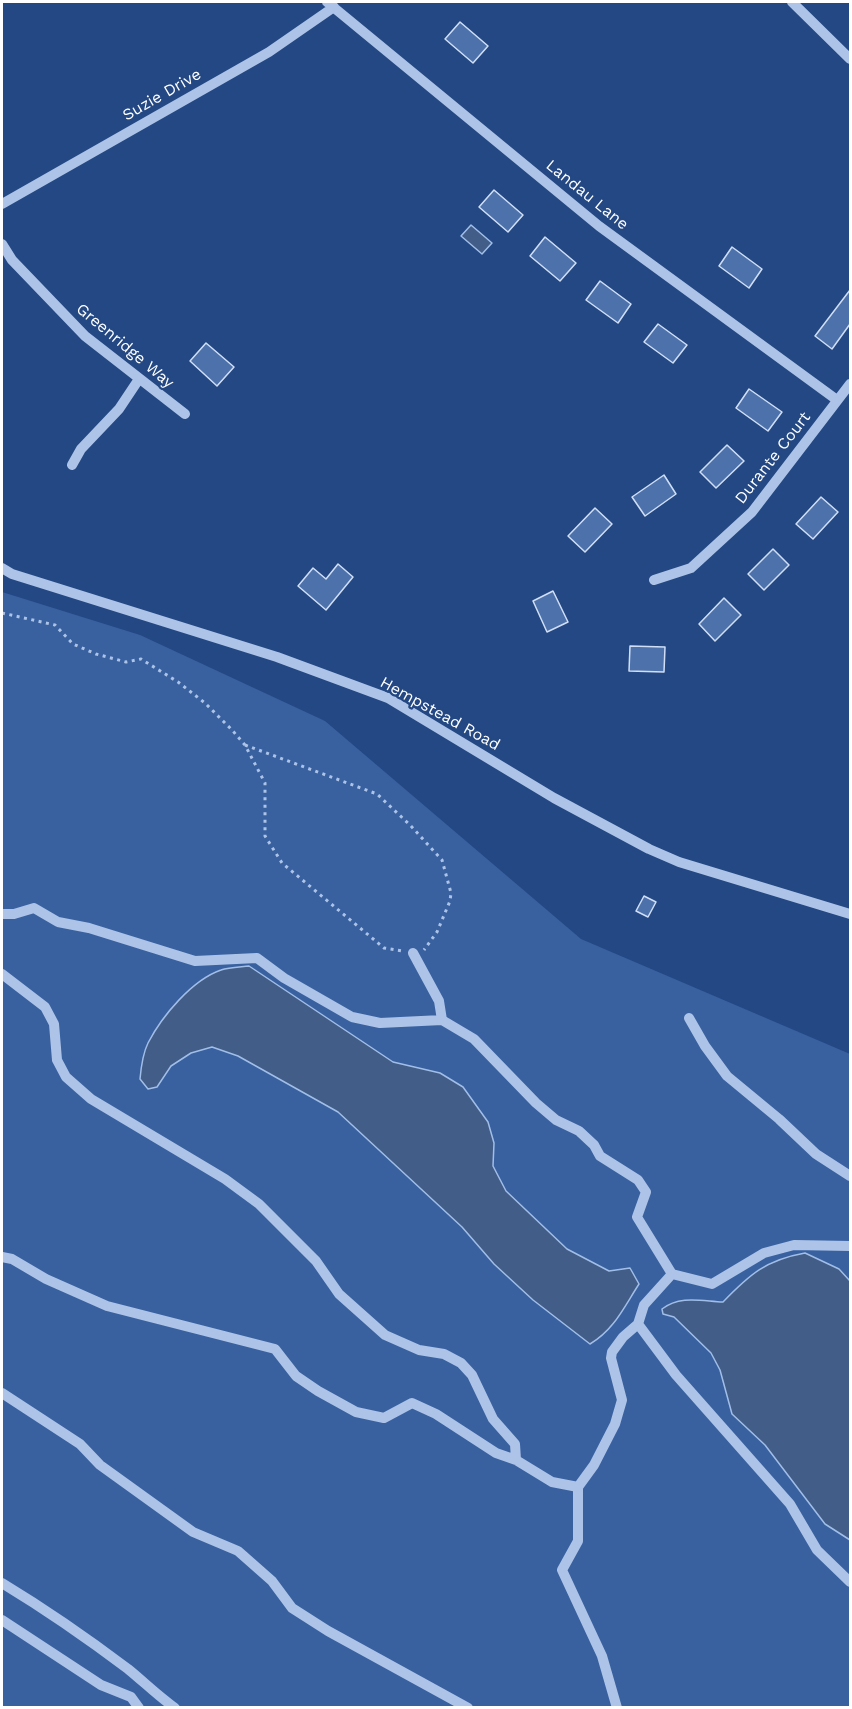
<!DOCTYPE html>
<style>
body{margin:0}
#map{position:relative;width:852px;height:1709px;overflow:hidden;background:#244883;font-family:"Work Sans",sans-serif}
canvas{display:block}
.frame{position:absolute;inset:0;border:3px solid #fff;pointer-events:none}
</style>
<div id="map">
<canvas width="852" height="1709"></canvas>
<div class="frame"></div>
</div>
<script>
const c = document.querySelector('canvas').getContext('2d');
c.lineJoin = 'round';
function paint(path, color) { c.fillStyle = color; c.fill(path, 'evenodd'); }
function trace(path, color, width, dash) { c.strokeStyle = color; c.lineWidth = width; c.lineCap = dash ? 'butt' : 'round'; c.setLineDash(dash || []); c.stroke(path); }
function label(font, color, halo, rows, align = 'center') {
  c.font = font + ' "Work Sans",sans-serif'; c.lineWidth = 4.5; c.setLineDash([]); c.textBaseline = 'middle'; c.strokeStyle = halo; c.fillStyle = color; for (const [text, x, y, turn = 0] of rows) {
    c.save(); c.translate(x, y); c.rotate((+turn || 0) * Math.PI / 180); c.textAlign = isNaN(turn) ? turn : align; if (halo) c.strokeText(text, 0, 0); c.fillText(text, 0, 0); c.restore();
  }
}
const green = new Path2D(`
 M 2,592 L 140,635 L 325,721 L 581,939 L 850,1054 L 850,1707 L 2,1707 Z`);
const water = new Path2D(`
 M 471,225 L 492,243 L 482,254 L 461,236 Z
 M 249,966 L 393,1062 L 440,1073 L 463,1087 L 488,1122 L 494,1143 L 493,1166 L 506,1191 L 567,1249 L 609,1271 L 630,1268 L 639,1284 C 624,1307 614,1330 590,1344 L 533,1300 L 494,1264 L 462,1227 L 338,1112 L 238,1056 L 212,1047 L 191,1053 L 171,1066 L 157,1087 L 148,1089 L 140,1079 C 141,1068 143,1053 148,1043 C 162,1016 192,980 221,970 C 229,967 240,967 249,966 Z
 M 805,1253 L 839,1269 L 850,1281 L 850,1540 L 825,1524 L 765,1445 L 732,1414 L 720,1370 L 711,1353 L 674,1317 L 663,1314 L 662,1309 C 680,1295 701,1301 723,1302 C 750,1274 766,1260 805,1253 Z`);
const building = new Path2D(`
 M 460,22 L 488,46 L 473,63 L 445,39 Z
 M 494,190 L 523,215 L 508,232 L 479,207 Z
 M 545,237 L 576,263 L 560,281 L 530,256 Z
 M 732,247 L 762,269 L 749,288 L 719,266 Z
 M 600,281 L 631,304 L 618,323 L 586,300 Z
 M 850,290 L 850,324 L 832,349 L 815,336 Z
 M 658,324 L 687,345 L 673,363 L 644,342 Z
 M 206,343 L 234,367 L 217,386 L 190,361 Z
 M 749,389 L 782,412 L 768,431 L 736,408 Z
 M 727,445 L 744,461 L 716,488 L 700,472 Z
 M 664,475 L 676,494 L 645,516 L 632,497 Z
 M 821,497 L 838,512 L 813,539 L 796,524 Z
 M 595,508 L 612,524 L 585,552 L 568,536 Z
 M 773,549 L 789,565 L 764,590 L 748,574 Z
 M 338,564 L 353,577 L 326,610 L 298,586 L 313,568 L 326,579 Z
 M 553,591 L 568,622 L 547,632 L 533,601 Z
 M 724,598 L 741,615 L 715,641 L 699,624 Z
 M 630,646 L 665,647 L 664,672 L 629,671 Z
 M 644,896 L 656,902 L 648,917 L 636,911 Z`);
const path = new Path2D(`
 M 2,613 L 55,625 L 73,644 L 96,654 L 126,662 L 141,659 L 178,682 L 205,703 L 232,730 L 245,745 L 265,783 L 265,836 L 282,863 L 384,948 L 403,951
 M 245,745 L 377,794 L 410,825 L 442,860 L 451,893 L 450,901 L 437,932 L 424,950`);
const minor = new Path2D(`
 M 327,2 L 599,226 L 837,400
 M 792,2 L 850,59
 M 2,204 L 269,52 L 334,7
 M 2,244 L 12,260 L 85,336 L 185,414
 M 72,465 L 81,449 L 119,409 L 139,379
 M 2,568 L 12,574 L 277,657 L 388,698 L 554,798 L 649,849 L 679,862 L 850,914
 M 654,580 L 691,568 L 752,512 L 850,384
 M 2,914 L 14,914 L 34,908 L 58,922 L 89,928 L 195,961 L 257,958 L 284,978 L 352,1017 L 380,1023 L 442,1020 L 474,1039 L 536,1103 L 556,1120 L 579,1131 L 594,1145 L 600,1156 L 638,1180 L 646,1192 L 637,1217 L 672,1274 L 644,1305 L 638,1324 L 623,1337 L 612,1352 L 611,1358 L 622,1400 L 615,1424 L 594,1465 L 578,1487 L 578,1541 L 562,1570 L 602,1656 L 617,1708
 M 413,953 L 439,1001 L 442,1020
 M 2,974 L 45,1007 L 54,1024 L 57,1060 L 66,1077 L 91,1099 L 225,1179 L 259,1204 L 316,1261 L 339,1294 L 385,1335 L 419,1350 L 444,1354 L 461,1363 L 472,1375 L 493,1419 L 515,1444 L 516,1460
 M 689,1018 L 705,1046 L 727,1076 L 779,1119 L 816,1154 L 850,1176
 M 2,1257 L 12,1259 L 46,1279 L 107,1306 L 275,1349 L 296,1376 L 318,1391 L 356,1412 L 384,1418 L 412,1403 L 436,1414 L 496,1453 L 516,1460 L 552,1482 L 578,1487
 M 672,1274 L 712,1284 L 764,1253 L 794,1245 L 850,1246
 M 638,1324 L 676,1375 L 790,1504 L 817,1550 L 850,1582
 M 2,1393 L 80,1444 L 100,1465 L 193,1532 L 238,1551 L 272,1581 L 292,1608 L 328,1631 L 468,1708
 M 2,1583 C 45,1609 87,1638 128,1669 C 144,1682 158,1696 175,1708
 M 2,1620 L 101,1685 L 131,1697 L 139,1708`);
const streetNames = [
 ["Suzie Drive",162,95,-30],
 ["Landau Lane",587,195,39],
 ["Greenridge Way",125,346,40],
 ["Durante Court",773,458,-52],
 ["Hempstead Road",440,714,29]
];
paint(green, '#3961a0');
paint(water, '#425d87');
trace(water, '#a1bee8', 1.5);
paint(building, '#4d71ab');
trace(building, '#d0dff6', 1.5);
trace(path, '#adc4e8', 3, [3, 4.5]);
trace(minor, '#adc4e8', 10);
label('16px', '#fff', '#244883', streetNames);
</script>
